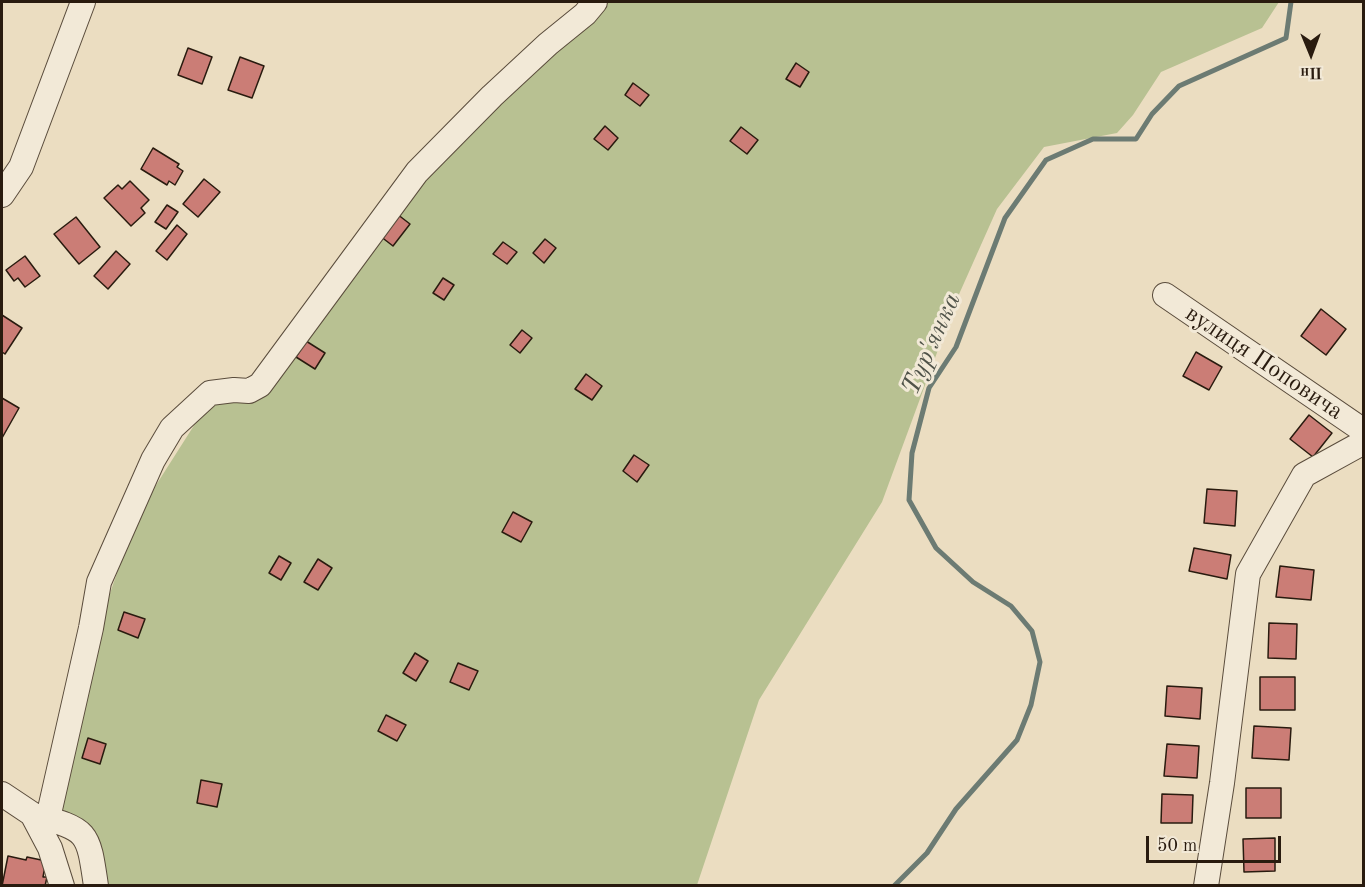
<!DOCTYPE html>
<meta charset="utf-8">
<style>
body{margin:0}
#map{position:relative;width:1365px;height:887px;overflow:hidden;background:#ebddc1;font-family:"Old Standard TT",serif}
canvas{display:block}
.frame{position:absolute;inset:0;border:3px solid #291b0f;pointer-events:none}
.north{position:absolute;left:1281px;top:24px;width:60px;height:60px;-webkit-text-stroke:4px #f2e9d7;paint-order:stroke;rotate:179deg;font-size:16px;font-weight:700;line-height:24px;text-align:center;color:#291b0f}
.north::after{content:'';display:block;margin:auto;width:21px;height:27px;background:#291b0f;clip-path:polygon(50% 0,100% 100%,50% 72%,0 100%)}
.scale{position:absolute;left:1146px;top:836px;width:135px;height:27px;box-sizing:border-box;border:3px solid #291b0f;border-top:0;padding-left:8px;font-size:18px;line-height:21px;white-space:nowrap;color:#291b0f;-webkit-text-stroke:4px #f2e9d7;paint-order:stroke}
</style>
<div id="map">
<canvas width="1365" height="887"></canvas>
<div class="frame"></div>
<div class="north">Пн</div>
<div class="scale">50 m</div>
</div>
<script>
const c = document.querySelector('canvas').getContext('2d');
c.lineJoin = 'round';
function paint(path, color) { c.fillStyle = color; c.fill(path, 'evenodd'); }
function trace(path, color, width, dash) { c.strokeStyle = color; c.lineWidth = width; c.lineCap = dash ? 'butt' : 'round'; c.setLineDash(dash || []); c.stroke(path); }
function label(font, color, halo, rows, align = 'center') {
  c.font = font + ' "Old Standard TT",serif'; c.lineWidth = 6; c.setLineDash([]); c.textBaseline = 'middle'; c.strokeStyle = halo; c.fillStyle = color; for (const [text, x, y, turn = 0] of rows) {
    c.save(); c.translate(x, y); c.rotate((+turn || 0) * Math.PI / 180); c.textAlign = isNaN(turn) ? turn : align; if (halo) c.strokeText(text, 0, 0); c.fillText(text, 0, 0); c.restore();
  }
}
const green = new Path2D(`
 M 584,2 L 1279,2 L 1262,28 L 1161,72 L 1133,115 L 1117,133 L 1044,147 L 997,209 L 956,301 L 882,502 L 759,700 L 697,885 L 88,885 L 75,837 L 42,821 L 78,686 L 137,515 L 207,405 L 255,385 L 405,175 Z`);
const stream = new Path2D(`
 M 894,886 L 927,853 L 956,809 L 1017,740 L 1031,705 L 1040,662 L 1032,631 L 1011,606 L 973,582 L 936,548 L 909,500 L 912,453 L 929,388 L 956,347 L 1005,218 L 1046,160 L 1093,139 L 1136,139 L 1152,114 L 1179,86 L 1286,38 L 1291,2`);
const building = new Path2D(`
 M 188,48 L 212,57 L 202,84 L 178,75 Z
 M 240,57 L 264,66 L 252,98 L 228,90 Z
 M 796,63 L 809,72 L 800,87 L 786,79 Z
 M 633,83 L 649,95 L 640,106 L 625,95 Z
 M 605,126 L 618,138 L 608,150 L 594,139 Z
 M 741,127 L 758,140 L 747,154 L 730,141 Z
 M 153,148 L 179,164 L 177,167 L 183,171 L 175,185 L 169,181 L 167,185 L 141,169 Z
 M 204,179 L 220,192 L 198,217 L 183,204 Z
 M 130,181 L 149,200 L 141,208 L 145,213 L 131,226 L 104,198 L 118,185 L 122,189 Z
 M 167,205 L 178,212 L 166,229 L 155,222 Z
 M 397,214 L 410,224 L 393,246 L 380,236 Z
 M 76,217 L 100,247 L 79,264 L 54,234 Z
 M 177,225 L 187,234 L 167,260 L 156,251 Z
 M 545,239 L 556,248 L 544,263 L 533,253 Z
 M 503,242 L 517,252 L 507,264 L 493,254 Z
 M 116,251 L 130,264 L 108,289 L 94,276 Z
 M 25,256 L 40,276 L 25,287 L 18,278 L 14,281 L 6,270 Z
 M 443,278 L 454,285 L 444,300 L 433,293 Z
 M 1321,309 L 1346,329 L 1326,355 L 1301,336 Z
 M 2,315 L 22,328 L 5,354 L 2,352 Z
 M 522,330 L 532,338 L 520,353 L 510,345 Z
 M 306,341 L 325,353 L 315,369 L 296,357 Z
 M 1196,352 L 1222,367 L 1209,390 L 1183,376 Z
 M 586,374 L 602,386 L 592,400 L 575,389 Z
 M 2,398 L 19,408 L 2,438 Z
 M 1309,415 L 1332,433 L 1313,457 L 1290,439 Z
 M 634,455 L 649,465 L 637,482 L 623,471 Z
 M 1207,489 L 1237,491 L 1235,526 L 1204,523 Z
 M 513,512 L 532,522 L 521,542 L 502,532 Z
 M 1194,548 L 1231,555 L 1227,579 L 1189,571 Z
 M 279,556 L 291,563 L 281,580 L 269,573 Z
 M 318,559 L 332,568 L 318,590 L 304,582 Z
 M 1280,566 L 1314,570 L 1311,600 L 1276,597 Z
 M 124,612 L 145,619 L 138,638 L 118,630 Z
 M 1269,623 L 1297,624 L 1296,659 L 1268,658 Z
 M 415,653 L 428,661 L 416,681 L 403,673 Z
 M 458,663 L 478,671 L 469,690 L 450,682 Z
 M 1260,677 L 1295,677 L 1295,710 L 1260,710 Z
 M 1167,686 L 1202,688 L 1200,719 L 1165,716 Z
 M 386,715 L 406,725 L 397,741 L 378,731 Z
 M 1254,726 L 1291,728 L 1289,760 L 1252,758 Z
 M 88,738 L 106,744 L 100,764 L 82,758 Z
 M 1167,744 L 1199,746 L 1197,778 L 1164,776 Z
 M 201,780 L 222,784 L 217,807 L 197,803 Z
 M 1246,788 L 1281,788 L 1281,818 L 1246,818 Z
 M 1162,794 L 1193,795 L 1192,823 L 1161,823 Z
 M 1275,838 L 1275,871 L 1244,872 L 1243,839 Z
 M 8,856 L 26,860 L 27,857 L 46,861 L 43,877 L 47,877 L 45,886 L 2,886 Z`);
const minor = new Path2D(`
 M 2,195 L 21,167 L 83,2
 M 1165,295 L 1364,431
 M 2,794 L 32,814 L 50,848 L 62,886
 M 34,815 C 88,830 88,830 96,886
 M 48,818 L 91,628 L 99,582 L 153,460 L 172,428 L 210,393 L 234,390 L 249,391 L 260,385 L 417,172 L 492,96 L 548,44 L 585,14 L 595,2
 M 1206,886 L 1222,783 L 1248,574 L 1304,475 L 1364,442`);
const streetNames = [
 ["вулиця Поповича",1264,363,34]
];
const waterNames = [
 ["Тур'янка",932,344,-66]
];
paint(green, '#b8c192');
trace(stream, '#6c7b73', 5);
paint(building, '#cb7d76');
trace(building, '#291b0f', 1.5);
trace(minor, '#5a4c3c', 26);
trace(minor, '#f2e9d7', 24);
label('24px', '#291b0f', '#f2e9d7', streetNames);
label('italic 26px', '#505349', '#f2e9d7', waterNames);
</script>
